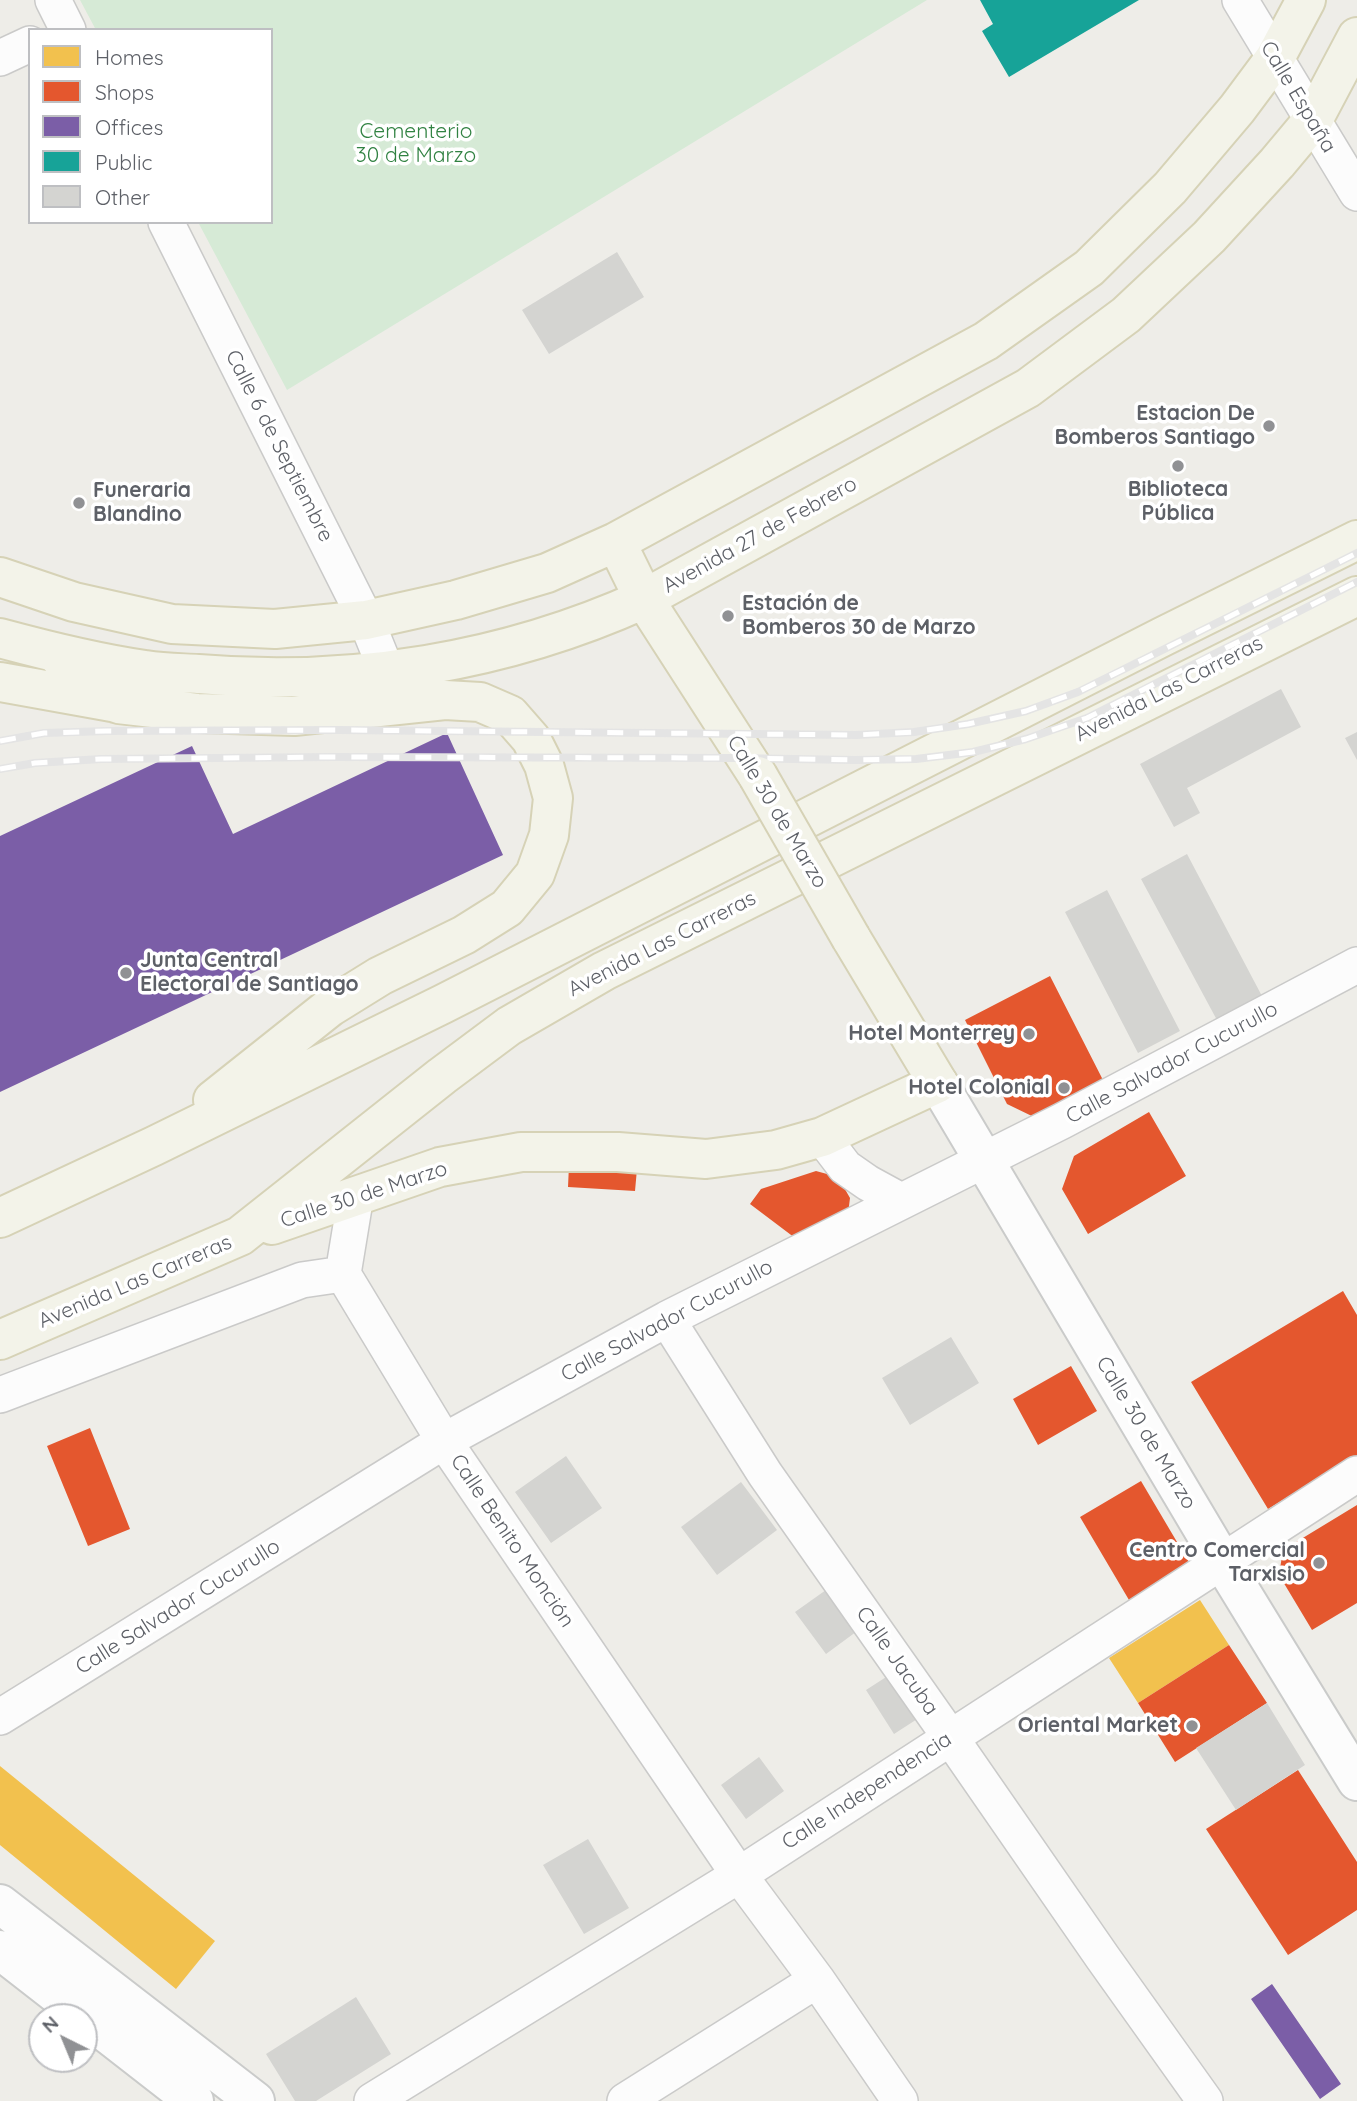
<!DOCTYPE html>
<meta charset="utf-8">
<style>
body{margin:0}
#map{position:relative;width:1357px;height:2101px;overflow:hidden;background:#eeede8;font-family:Quicksand,sans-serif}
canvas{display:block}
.legend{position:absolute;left:28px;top:28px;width:245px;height:196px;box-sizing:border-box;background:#fff;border:2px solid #bebfc2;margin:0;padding:9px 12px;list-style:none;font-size:21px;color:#5d6067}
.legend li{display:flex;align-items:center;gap:14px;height:35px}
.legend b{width:35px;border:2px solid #bebfc2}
.north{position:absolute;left:28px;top:2003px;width:70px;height:70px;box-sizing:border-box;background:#fff;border:2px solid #bebfc2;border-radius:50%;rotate:317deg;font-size:19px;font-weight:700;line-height:28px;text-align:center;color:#5d6067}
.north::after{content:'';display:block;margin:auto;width:24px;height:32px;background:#909194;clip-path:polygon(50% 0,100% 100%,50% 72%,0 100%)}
</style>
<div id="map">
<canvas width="1357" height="2101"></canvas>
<ul class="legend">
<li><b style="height:19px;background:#f2c14e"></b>Homes</li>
<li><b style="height:19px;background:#e4572e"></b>Shops</li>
<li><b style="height:19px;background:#7b5ea7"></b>Offices</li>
<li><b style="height:19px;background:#17a398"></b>Public</li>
<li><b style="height:19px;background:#d4d4d1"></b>Other</li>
</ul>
<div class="north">N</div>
</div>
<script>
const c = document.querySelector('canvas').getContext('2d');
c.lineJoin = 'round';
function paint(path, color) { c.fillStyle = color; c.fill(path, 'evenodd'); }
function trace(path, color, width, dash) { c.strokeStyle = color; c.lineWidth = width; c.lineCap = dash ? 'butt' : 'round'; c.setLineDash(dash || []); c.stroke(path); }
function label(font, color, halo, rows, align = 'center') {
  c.font = font + ' Quicksand,sans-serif'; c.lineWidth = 7; c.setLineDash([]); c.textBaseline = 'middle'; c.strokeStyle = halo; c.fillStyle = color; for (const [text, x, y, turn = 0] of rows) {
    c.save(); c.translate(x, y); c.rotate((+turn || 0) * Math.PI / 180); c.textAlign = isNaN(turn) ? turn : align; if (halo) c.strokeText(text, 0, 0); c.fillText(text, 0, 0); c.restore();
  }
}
const green = new Path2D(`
 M 80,0 L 927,0 L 287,390 L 198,222 L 271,222 L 271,30 L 96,30 Z`);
const homes = new Path2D(`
 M 1200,1600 L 1229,1645 L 1138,1703 L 1109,1658 Z
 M 0,1766 L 215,1941 L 176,1989 L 0,1845 Z`);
const shops = new Path2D(`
 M 1050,976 L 1105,1084 L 1038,1119 L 1007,1104 L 965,1020 Z
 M 1149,1112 L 1186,1176 L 1088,1234 L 1062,1189 L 1074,1156 Z
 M 569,1165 L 637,1169 L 635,1191 L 568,1187 Z
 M 816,1171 L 838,1177 L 850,1198 L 847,1222 L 803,1244 L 750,1204 L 761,1189 Z
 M 1343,1291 L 1357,1315 L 1357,1455 L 1268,1509 L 1191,1382 Z
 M 1071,1366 L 1097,1411 L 1038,1445 L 1013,1399 Z
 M 90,1428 L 130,1529 L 88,1546 L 47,1446 Z
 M 1141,1481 L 1190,1564 L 1129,1600 L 1080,1517 Z
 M 1357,1505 L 1357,1603 L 1312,1630 L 1279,1575 L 1283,1550 Z
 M 1229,1645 L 1267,1703 L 1175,1762 L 1138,1703 Z
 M 1298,1770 L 1357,1862 L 1357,1910 L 1288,1955 L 1206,1829 Z`);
const offices = new Path2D(`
 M 447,733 L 503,855 L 0,1092 L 0,836 L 192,746 L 233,834 Z
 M 1272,1984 L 1341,2084 L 1320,2099 L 1251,1999 Z`);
const public = new Path2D(`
 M 980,0 L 1139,0 L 1009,77 L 982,31 L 993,24 Z`);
const building = new Path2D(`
 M 617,252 L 644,297 L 549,354 L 522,310 Z
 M 1281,689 L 1301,727 L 1187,788 L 1200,813 L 1174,827 L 1140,764 Z
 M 1357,732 L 1357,760 L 1345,738 Z
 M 1187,854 L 1263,998 L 1218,1022 L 1141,879 Z
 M 1107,890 L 1180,1031 L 1138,1053 L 1065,912 Z
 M 951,1337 L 979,1383 L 910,1425 L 882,1378 Z
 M 566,1456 L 602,1508 L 551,1543 L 515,1492 Z
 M 741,1482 L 777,1530 L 717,1575 L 681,1527 Z
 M 833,1585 L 864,1626 L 826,1654 L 795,1612 Z
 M 897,1670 L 925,1714 L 894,1734 L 866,1690 Z
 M 1267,1703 L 1305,1765 L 1236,1810 L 1196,1748 Z
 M 759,1757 L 784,1791 L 746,1819 L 721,1785 Z
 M 588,1839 L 629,1908 L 584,1934 L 543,1865 Z
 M 356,1997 L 391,2054 L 316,2101 L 295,2101 L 266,2054 Z`);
const street = new Path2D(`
 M 53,0 L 68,30
 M 1240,0 L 1357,193
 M 0,58 L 30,44
 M 166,222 L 366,620 L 387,672
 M 822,1137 L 845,1167 L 868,1183 L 901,1201
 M 343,1274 L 356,1195
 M 667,1319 L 765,1474 L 950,1737 L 1103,1958 L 1205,2101
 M 0,1395 L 302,1280 L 343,1274 L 444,1441 L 739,1875 L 817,1980 L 900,2101
 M 0,1717 L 444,1441 L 667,1319 L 1062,1121 L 1357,965
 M 372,2101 L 739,1875 L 1357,1474
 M 625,2101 L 817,1980`);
const secondary = new Path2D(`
 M 938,1083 L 1222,1561 L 1357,1781
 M 0,1904 L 255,2101
 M 0,1950 L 194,2101`);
const primary = new Path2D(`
 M 616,542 L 644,599 L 758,776
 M 0,577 L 74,602 L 172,624 L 275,629 L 366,620 L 456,600 L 547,573 L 616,542 L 986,341 L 1089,268 L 1170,188 L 1237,109 L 1275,58 L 1306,0
 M 0,638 C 48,651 96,663 145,670 C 163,673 181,673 198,674 C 351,687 505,662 644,599 L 1028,388 L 1126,315 L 1209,237 L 1277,163 L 1313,120 L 1357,37
 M 59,657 L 118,704 L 197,713 L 294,716 L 445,700 L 480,702 L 510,715 L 531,739 L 544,765 L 553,798 L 549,835 L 535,874 L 507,908 L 464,935 L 380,976 L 330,1007 L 213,1100
 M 0,682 L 112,702
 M 0,1218 L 154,1146 L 443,1004 L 1162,637 L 1357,540
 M 272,1225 L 440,1167 L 521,1152 L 618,1152 L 706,1159 L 776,1150 L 822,1137 L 938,1083 L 851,938
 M 0,1340 L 240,1236 L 442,1076 L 509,1026 L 604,971 L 1357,596`);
const rail = new Path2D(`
 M 0,741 L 44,733 L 107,731 L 339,730 L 856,735 L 914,732 L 968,724 L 1026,711 L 1078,692 L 1357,553
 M 0,769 L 35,763 L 101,759 L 333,757 L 733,758 L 855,760 L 916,759 L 973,752 L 1026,739 L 1087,718 L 1357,582`);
const primaryBridge = new Path2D(`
 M 758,776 L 851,938`);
const markers = [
 [1269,426,7,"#909194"],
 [1178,466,7,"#909194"],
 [79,503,7,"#909194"],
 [728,616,7,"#909194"],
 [126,973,7,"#909194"],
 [1029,1034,7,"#909194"],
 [1064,1088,7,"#909194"],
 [1319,1563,7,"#909194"],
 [1192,1726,7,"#909194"]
];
const streetNames = [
 ["Calle España",1298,97,59],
 ["Calle 6 de Septiembre",279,446,63],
 ["Avenida 27 de Febrero",760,535,-29],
 ["Avenida Las Carreras",1169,689,-27],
 ["Calle 30 de Marzo",777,812,59],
 ["Avenida Las Carreras",662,944,-27],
 ["Calle Salvador Cucurullo",1172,1063,-28],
 ["Calle 30 de Marzo",364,1195,-18],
 ["Avenida Las Carreras",135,1282,-23],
 ["Calle Salvador Cucurullo",667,1321,-28],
 ["Calle 30 de Marzo",1146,1433,59],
 ["Calle Benito Monción",512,1541,56],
 ["Calle Salvador Cucurullo",178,1607,-32],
 ["Calle Jacuba",897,1661,55],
 ["Calle Independencia",867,1791,-33]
];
const parkNames = [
 ["Cementerio",416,132],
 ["30 de Marzo",416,156]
];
const poiNames = [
 ["Estacion De",1255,414],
 ["Bomberos Santiago",1255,438],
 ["Biblioteca",1178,490,"center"],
 ["Pública",1178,514,"center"],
 ["Funeraria",93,491,"left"],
 ["Blandino",93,515,"left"],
 ["Estación de",742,604,"left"],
 ["Bomberos 30 de Marzo",742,628,"left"],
 ["Junta Central",140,961,"left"],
 ["Electoral de Santiago",140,985,"left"],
 ["Hotel Monterrey",1015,1034],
 ["Hotel Colonial",1050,1088],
 ["Centro Comercial",1305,1551],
 ["Tarxisio",1305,1575],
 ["Oriental Market",1178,1726]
];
paint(green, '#d6ead6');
paint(homes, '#f2c14e');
paint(shops, '#e4572e');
paint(offices, '#7b5ea7');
paint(public, '#17a398');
paint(building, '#d4d4d1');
trace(street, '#cacac9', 38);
trace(secondary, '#cacbca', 42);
trace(primary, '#d6d2b6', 42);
trace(street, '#fcfcfc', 35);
trace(secondary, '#fcfcfc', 38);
trace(primary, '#f3f3e9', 38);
trace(rail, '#e4e4e4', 8);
trace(rail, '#fff', 5, [16]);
trace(primaryBridge, '#d6d2b6', 42, []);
trace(primaryBridge, '#f3f3e9', 38);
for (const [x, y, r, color] of markers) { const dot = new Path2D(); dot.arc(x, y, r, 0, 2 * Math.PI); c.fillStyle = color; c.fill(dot); trace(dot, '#fff', 2.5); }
label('21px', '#5d6067', '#fff', streetNames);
label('21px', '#318242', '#fff', parkNames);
label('bold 21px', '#5d6067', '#fff', poiNames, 'right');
</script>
